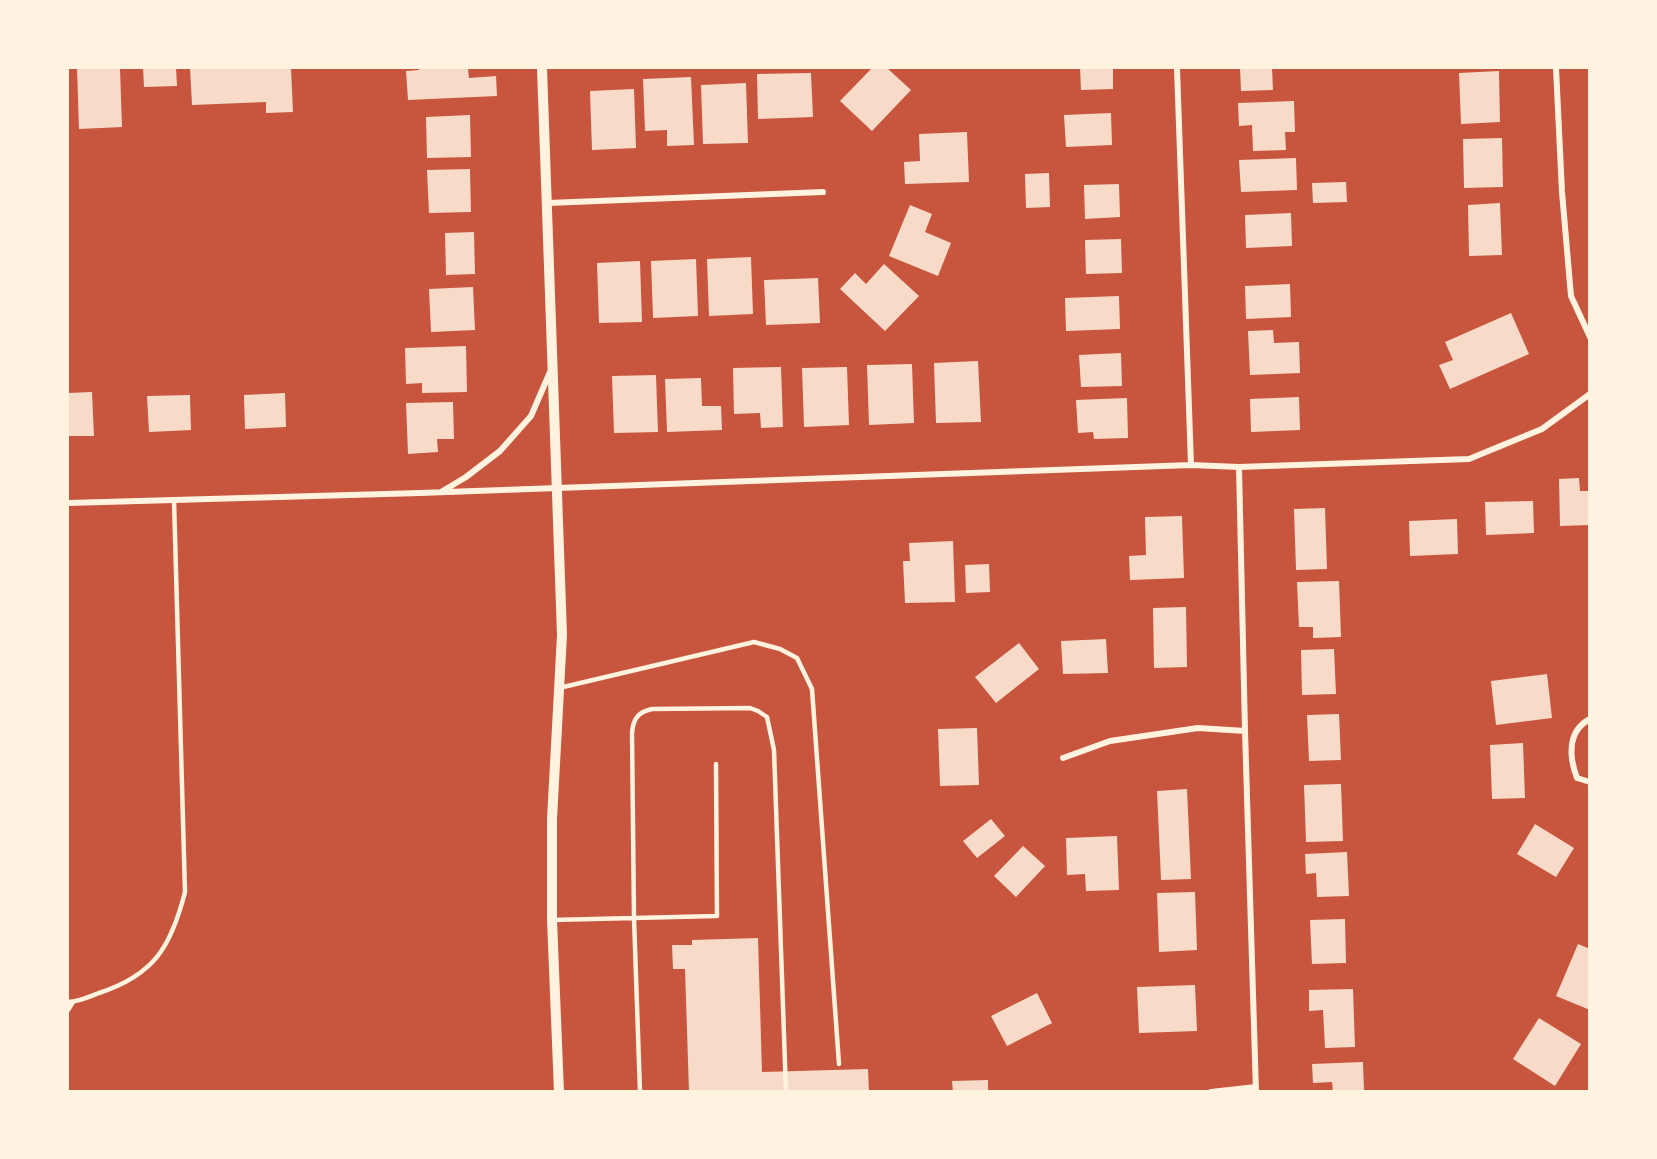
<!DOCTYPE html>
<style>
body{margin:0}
#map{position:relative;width:1657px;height:1159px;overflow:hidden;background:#c8553d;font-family:Mulish,sans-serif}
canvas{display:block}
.frame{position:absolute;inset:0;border:69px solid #fff3e0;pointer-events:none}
</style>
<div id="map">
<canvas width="1657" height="1159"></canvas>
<div class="frame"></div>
</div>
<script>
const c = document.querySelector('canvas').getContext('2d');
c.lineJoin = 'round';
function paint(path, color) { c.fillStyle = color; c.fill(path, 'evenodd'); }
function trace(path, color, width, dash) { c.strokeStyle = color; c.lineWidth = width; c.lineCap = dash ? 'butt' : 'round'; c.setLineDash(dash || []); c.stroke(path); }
const building = new Path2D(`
 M 77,68 L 120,68 L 122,127 L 79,129 Z
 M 143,68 L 176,68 L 177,86 L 144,87 Z
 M 190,68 L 291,68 L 293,112 L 266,113 L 266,102 L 192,105 Z
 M 419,68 L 468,68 L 469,78 L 496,76 L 497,96 L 408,100 L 406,71 L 419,70 Z
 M 872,68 L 887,68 L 911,90 L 872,131 L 840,101 Z
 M 1080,68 L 1113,68 L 1113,89 L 1081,90 Z
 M 1240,68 L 1272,68 L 1273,90 L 1241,91 Z
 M 1499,71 L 1500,122 L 1461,124 L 1459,73 Z
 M 811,73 L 813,117 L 758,119 L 757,74 Z
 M 691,77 L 694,145 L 667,146 L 667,130 L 645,131 L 643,79 Z
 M 746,83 L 748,143 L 703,144 L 701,85 Z
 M 634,89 L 636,148 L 592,150 L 590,91 Z
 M 1294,101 L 1295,132 L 1285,132 L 1286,150 L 1253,151 L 1252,125 L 1239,126 L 1238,103 Z
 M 1111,113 L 1112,145 L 1066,147 L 1064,115 Z
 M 470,115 L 471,157 L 427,158 L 426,117 Z
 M 967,132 L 969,182 L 905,184 L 904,162 L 920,161 L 919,134 Z
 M 1502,138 L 1503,187 L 1464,188 L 1463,139 Z
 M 1296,158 L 1297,190 L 1241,192 L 1239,160 Z
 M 470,169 L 471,212 L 429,213 L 427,170 Z
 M 1049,173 L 1050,207 L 1026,208 L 1025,174 Z
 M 1346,182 L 1347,202 L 1313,203 L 1312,183 Z
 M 1119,184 L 1120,217 L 1085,219 L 1084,185 Z
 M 1500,203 L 1502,255 L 1469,256 L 1468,205 Z
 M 910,205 L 932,214 L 925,232 L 951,243 L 938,276 L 889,256 Z
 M 1291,213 L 1292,246 L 1246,248 L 1245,215 Z
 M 474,232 L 475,274 L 446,275 L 445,233 Z
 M 1121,239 L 1122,273 L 1086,274 L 1085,240 Z
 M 751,257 L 753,314 L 709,316 L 707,259 Z
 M 696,259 L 698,316 L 653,318 L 651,261 Z
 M 640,261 L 642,322 L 599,323 L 597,263 Z
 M 884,264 L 919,296 L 885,331 L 840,289 L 855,273 L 866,284 Z
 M 818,278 L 820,323 L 766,325 L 764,280 Z
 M 1290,284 L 1291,317 L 1246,319 L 1245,286 Z
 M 473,287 L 475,330 L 431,332 L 429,289 Z
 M 1119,296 L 1120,329 L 1066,331 L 1065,298 Z
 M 1511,313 L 1529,354 L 1450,389 L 1439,365 L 1453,360 L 1445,342 Z
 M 1273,330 L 1274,343 L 1299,342 L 1300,373 L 1250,375 L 1248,331 Z
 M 466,346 L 467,392 L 422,393 L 422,383 L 406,384 L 405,348 Z
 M 1121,353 L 1122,386 L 1081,387 L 1079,355 Z
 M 978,361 L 981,422 L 936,423 L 934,363 Z
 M 912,364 L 914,423 L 869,425 L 867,365 Z
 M 781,367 L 783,427 L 761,428 L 760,413 L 734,414 L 733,368 Z
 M 847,367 L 849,425 L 804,427 L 802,368 Z
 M 656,375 L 658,432 L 614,433 L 612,376 Z
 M 701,378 L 702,406 L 721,406 L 722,430 L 667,432 L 665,379 Z
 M 92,392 L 94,436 L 68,436 L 68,393 Z
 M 285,393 L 286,427 L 245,429 L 244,395 Z
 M 190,395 L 191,430 L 149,432 L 147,396 Z
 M 1299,397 L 1300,430 L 1251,432 L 1250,399 Z
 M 1127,398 L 1128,438 L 1094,439 L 1093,432 L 1078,433 L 1076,400 Z
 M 453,402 L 454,439 L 437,439 L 438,452 L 408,454 L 406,403 Z
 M 1579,478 L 1580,491 L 1590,491 L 1590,525 L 1560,526 L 1559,479 Z
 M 1533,501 L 1534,533 L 1486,535 L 1485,502 Z
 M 1325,508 L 1327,569 L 1296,570 L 1294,509 Z
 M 1182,516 L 1184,578 L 1130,580 L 1129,556 L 1146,555 L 1145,517 Z
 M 1457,519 L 1458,554 L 1410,556 L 1409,521 Z
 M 953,541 L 955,602 L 905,603 L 903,561 L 910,561 L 909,543 Z
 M 989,564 L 990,592 L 966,593 L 965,565 Z
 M 1339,581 L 1341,637 L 1313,638 L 1313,627 L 1299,627 L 1297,582 Z
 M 1186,607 L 1187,667 L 1154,668 L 1153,608 Z
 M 1106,639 L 1108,673 L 1063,674 L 1061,641 Z
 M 1019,643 L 1039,669 L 996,703 L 975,677 Z
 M 1334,649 L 1336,694 L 1302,695 L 1301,650 Z
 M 1547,674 L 1552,718 L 1496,725 L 1491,681 Z
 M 1339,714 L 1341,760 L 1309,761 L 1307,715 Z
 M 977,728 L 979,785 L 940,786 L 938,729 Z
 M 1523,743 L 1525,798 L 1492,799 L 1490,745 Z
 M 1341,784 L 1343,841 L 1306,842 L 1304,785 Z
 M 1187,789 L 1191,879 L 1161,880 L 1157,791 Z
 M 991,819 L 1005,836 L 977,858 L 963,841 Z
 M 1535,824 L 1574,848 L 1556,877 L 1517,854 Z
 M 1117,836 L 1119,890 L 1086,891 L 1085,874 L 1067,875 L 1066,838 Z
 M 1023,846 L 1045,866 L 1016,897 L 994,876 Z
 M 1347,852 L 1349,896 L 1317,897 L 1316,873 L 1306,874 L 1305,854 Z
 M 1195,892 L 1197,950 L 1159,952 L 1157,893 Z
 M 1345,919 L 1346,963 L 1312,964 L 1310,920 Z
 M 758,938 L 762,1072 L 868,1069 L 869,1092 L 689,1092 L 685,969 L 673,969 L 672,945 L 692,945 L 692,940 Z
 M 1578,944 L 1590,949 L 1590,1010 L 1556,996 Z
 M 1195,985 L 1197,1031 L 1139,1033 L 1137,987 Z
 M 1353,989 L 1355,1047 L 1325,1048 L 1323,1010 L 1309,1011 L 1309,990 Z
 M 1037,993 L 1052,1023 L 1007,1046 L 991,1016 Z
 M 1539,1018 L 1581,1044 L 1555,1086 L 1513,1059 Z
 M 1363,1062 L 1364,1092 L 1333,1092 L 1332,1082 L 1313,1083 L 1312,1064 Z
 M 988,1080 L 988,1092 L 953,1092 L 952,1081 Z`);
const service = new Path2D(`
 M 559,688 L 754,642 L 780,649 L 797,658 L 812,689 L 839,1064
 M 716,764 L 717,916 L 634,918 L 632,733 C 633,719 638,712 652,709 L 750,708 L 758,711 L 767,717 L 774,750 L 786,1092
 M 552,920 L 634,918 L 640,1092
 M 68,1002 C 78,1002 89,997 99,993 C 154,975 171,947 185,892 L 174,500
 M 68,1010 L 73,1002`);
const minor = new Path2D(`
 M 1177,68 L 1191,465
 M 1556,68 L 1562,192 L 1571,296 L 1590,337
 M 548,203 L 823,192
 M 1239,467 L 1245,731 L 1256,1092
 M 441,492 L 466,477 L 500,451 L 531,416 L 550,372
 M 68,503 L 420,493 L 1191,465 L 1239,467 L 1469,459 L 1542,429 L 1590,394
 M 1590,719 C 1567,731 1569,757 1577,778 L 1590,782
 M 1063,758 L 1110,741 L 1198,728 L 1245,731
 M 1211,1092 L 1256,1087`);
const tertiary = new Path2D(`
 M 542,68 L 562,635 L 552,819 L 552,920 L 559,1092`);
paint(building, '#f7dbc8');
trace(service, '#fff3e0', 4.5);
trace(minor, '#fff3e0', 6);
trace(tertiary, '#fff3e0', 10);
</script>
